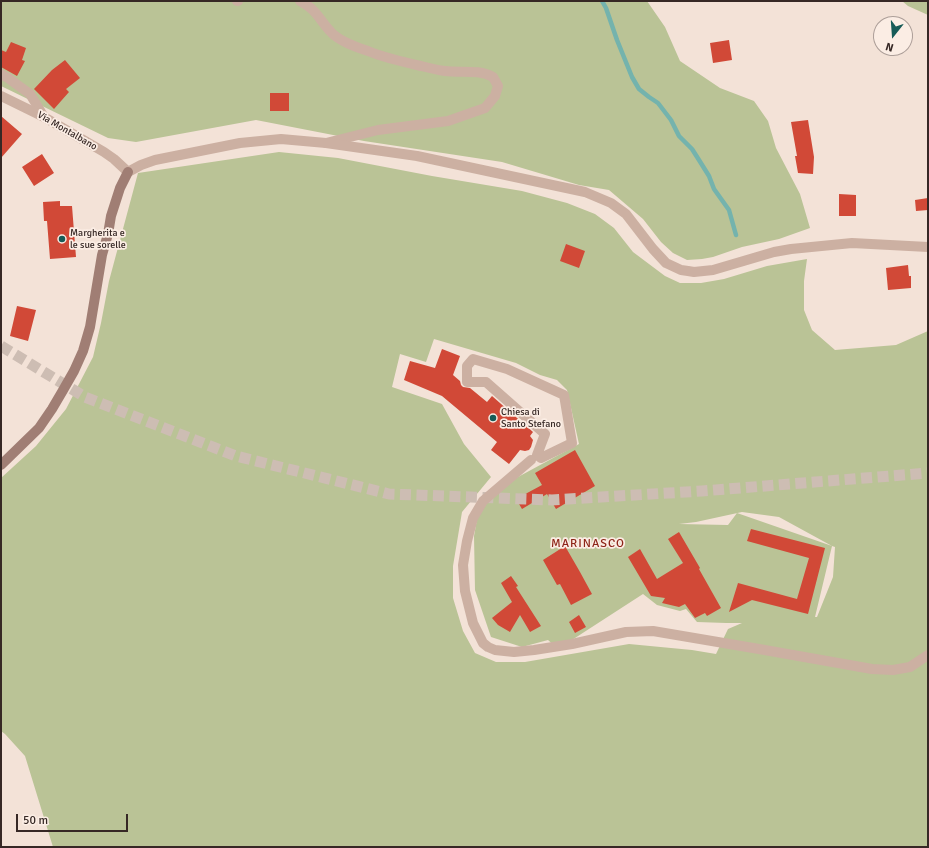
<!DOCTYPE html>
<style>
body{margin:0}
#map{position:relative;width:929px;height:848px;overflow:hidden;background:#f3e2d7;font-family:Signika,sans-serif}
canvas{display:block}
.frame{position:absolute;inset:0;border:2px solid #362825;pointer-events:none}
.north{position:absolute;left:873px;top:16px;width:40px;height:40px;box-sizing:border-box;background:#fbede4;border:1px solid #ac9e98;border-radius:50%;rotate:197deg;font-size:11px;font-weight:700;line-height:16px;text-align:center;color:#362825}
.north::after{content:'';display:block;margin:auto;width:14px;height:18px;background:#175b57;clip-path:polygon(50% 0,100% 100%,50% 72%,0 100%)}
.scale{position:absolute;left:16px;top:814px;width:112px;height:18px;box-sizing:border-box;border:2px solid #362825;border-top:0;padding-left:5px;font-size:12px;line-height:14px;white-space:nowrap;color:#362825;-webkit-text-stroke:3px #fbede4;paint-order:stroke}
</style>
<div id="map">
<canvas width="929" height="848"></canvas>
<div class="frame"></div>
<div class="north">N</div>
<div class="scale">50 m</div>
</div>
<script>
const c = document.querySelector('canvas').getContext('2d');
c.lineJoin = 'round';
function paint(path, color) { c.fillStyle = color; c.fill(path, 'evenodd'); }
function trace(path, color, width, dash) { c.strokeStyle = color; c.lineWidth = width; c.lineCap = dash ? 'butt' : 'round'; c.setLineDash(dash || []); c.stroke(path); }
function label(font, color, halo, rows, align = 'center') {
  c.font = font + ' Signika,sans-serif'; c.lineWidth = 3.5; c.setLineDash([]); c.textBaseline = 'middle'; c.strokeStyle = halo; c.fillStyle = color; for (const [text, x, y, turn = 0] of rows) {
    c.save(); c.translate(x, y); c.rotate((+turn || 0) * Math.PI / 180); c.textAlign = isNaN(turn) ? turn : align; if (halo) c.strokeText(text, 0, 0); c.fillText(text, 0, 0); c.restore();
  }
}
const green = new Path2D(`
 M 1,1 L 647,1 L 665,27 L 680,61 L 720,88 L 754,101 L 768,121 L 776,148 L 800,194 L 810,228 L 779,239 L 742,247 L 713,257 L 702,259 L 687,260 L 673,253 L 661,242 L 643,219 L 609,190 L 579,185 L 502,162 L 364,141 L 256,120 L 136,142 L 108,138 L 1,86 Z
 M 902,1 L 928,1 L 928,15 L 908,6 Z
 M 279,152 L 338,158 L 432,176 L 522,191 L 567,203 L 595,214 L 614,228 L 633,252 L 665,276 L 680,283 L 701,283 L 724,279 L 767,266 L 807,259 L 804,281 L 804,310 L 812,330 L 835,350 L 896,345 L 928,331 L 928,847 L 53,847 L 25,756 L 5,734 L 1,731 L 1,478 L 36,446 L 66,409 L 93,357 L 101,323 L 109,281 L 138,173 ZM 434,339 L 516,363 L 540,375 L 557,380 L 567,390 L 579,444 L 481,497 L 474,536 L 475,590 L 491,637 L 522,647 L 548,640 L 558,649 L 643,594 L 657,605 L 680,611 L 686,609 L 697,622 L 726,623 L 742,623 L 728,629 L 716,654 L 692,650 L 629,644 L 525,662 L 496,662 L 475,653 L 463,631 L 453,598 L 453,566 L 462,512 L 491,477 L 464,444 L 442,404 L 392,387 L 400,354 L 426,362 ZM 742,512 L 779,517 L 832,546 L 737,513 L 728,525 L 679,524 L 696,522 ZM 832,546 L 835,547 L 833,577 L 817,617 L 815,617 Z`);
const stream = new Path2D(`
 M 602,1 L 606,8 L 617,40 L 632,77 L 639,89 L 649,97 L 658,103 L 671,120 L 679,136 L 692,149 L 699,160 L 709,176 L 714,189 L 729,210 L 736,235`);
const building = new Path2D(`
 M 729,40 L 732,60 L 713,63 L 710,43 Z
 M 11,42 L 26,48 L 22,60 L 25,61 L 17,76 L 1,67 L 1,50 L 6,52 Z
 M 65,60 L 80,78 L 66,89 L 69,92 L 54,109 L 34,89 L 52,70 Z
 M 270,93 L 289,93 L 289,111 L 270,111 Z
 M 1,116 L 22,134 L 1,158 Z
 M 808,120 L 814,157 L 813,174 L 798,173 L 795,156 L 797,156 L 791,122 Z
 M 42,154 L 54,173 L 34,186 L 22,167 Z
 M 839,194 L 856,195 L 856,216 L 839,216 Z
 M 928,198 L 928,210 L 916,211 L 915,200 Z
 M 60,201 L 60,206 L 72,206 L 76,257 L 50,259 L 47,221 L 44,221 L 43,202 Z
 M 566,244 L 585,251 L 579,268 L 560,261 Z
 M 908,265 L 909,276 L 911,276 L 911,288 L 888,290 L 886,268 Z
 M 17,306 L 36,310 L 28,341 L 10,336 Z
 M 442,349 L 460,356 L 453,375 L 460,381 L 461,385 L 463,387 L 470,388 L 487,402 L 492,396 L 533,432 L 530,436 L 533,440 L 531,447 L 529,450 L 525,451 L 520,450 L 509,464 L 491,450 L 497,442 L 442,396 L 404,380 L 410,361 L 435,368 Z
 M 575,450 L 595,486 L 556,509 L 547,494 L 522,509 L 516,499 L 542,485 L 535,473 Z
 M 751,529 L 825,548 L 808,614 L 752,600 L 729,612 L 738,583 L 797,599 L 809,558 L 747,541 Z
 M 679,532 L 700,568 L 699,569 L 721,608 L 707,616 L 705,613 L 695,618 L 685,604 L 679,607 L 662,603 L 665,598 L 651,596 L 628,557 L 640,549 L 657,579 L 683,563 L 668,539 Z
 M 565,546 L 580,572 L 592,594 L 571,605 L 560,584 L 557,585 L 543,560 Z
 M 511,576 L 518,586 L 516,587 L 541,626 L 530,632 L 520,615 L 510,632 L 498,625 L 492,618 L 512,602 L 501,583 Z
 M 579,615 L 586,627 L 575,633 L 569,622 Z`);
const trunkTunnel = new Path2D(`
 M 1,346 L 85,397 L 236,456 L 389,494 L 552,500 L 702,491 L 928,473`);
const pedestrian = new Path2D(`
 M 473,359 L 507,369 L 564,395 L 572,443 L 541,458 L 537,455 L 545,434 L 486,382 L 467,382 L 467,366 Z`);
const minor = new Path2D(`
 M 237,1 L 238,1
 M 300,1 C 316,9 319,19 330,31 C 338,41 356,47 368,51 C 385,58 403,62 421,66 C 429,68 437,70 445,71 C 461,73 479,69 493,77 L 498,86 L 495,96 L 485,108 L 448,121 L 378,130 L 326,143
 M 1,74 L 8,78 L 30,94 L 44,117
 M 531,460 L 483,501 L 473,518 L 467,541 L 463,565 L 465,591 L 473,623 L 483,643 L 488,647 L 495,650 L 514,652 L 534,650 L 572,644 L 626,632 L 653,631 L 759,649 L 872,669 L 893,670 L 910,667 L 928,655`);
const tertiary = new Path2D(`
 M 1,96 L 44,117 L 104,152 L 114,159 L 128,172 L 141,165 L 155,160 L 240,143 L 281,139 L 326,143 L 417,156 L 585,192 L 611,203 L 626,214 L 653,249 L 666,263 L 681,270 L 688,271 L 694,272 L 713,270 L 774,252 L 791,249 L 852,243 L 928,247`);
const secondary = new Path2D(`
 M 1,465 L 39,428 L 52,409 L 62,392 L 74,371 L 83,351 L 90,327 L 102,255 L 108,234 L 111,216 L 120,188 L 128,172`);
const markers = [
 [62,239,4,"#175b57"],
 [493,418,4,"#175b57"]
];
const streetNames = [
 ["Via Montalbano",67,131,30]
];
const poiNames = [
 ["Margherita e",70,233],
 ["le sue sorelle",70,245],
 ["Chiesa di",501,412],
 ["Santo Stefano",501,424]
];
const quarterNames = [
 ["MARINASCO",588,544]
];
paint(green, '#bac396');
trace(stream, '#74b3ad', 4.5);
paint(building, '#d14937');
trace(trunkTunnel, '#cdbdb3', 11, [11, 5.5]);
trace(pedestrian, '#ccb0a2', 10);
trace(minor, '#ccb0a2', 10);
trace(tertiary, '#ccb0a2', 10);
trace(secondary, '#a07e74', 10);
for (const [x, y, r, color] of markers) { const dot = new Path2D(); dot.arc(x, y, r, 0, 2 * Math.PI); c.fillStyle = color; c.fill(dot); trace(dot, '#fbede4', 1.5); }
label('10px', '#362825', '#fbede4', streetNames);
label('10px', '#362825', '#fbede4', poiNames, 'left');
c.letterSpacing = '1px';
label('12px', '#8d2417', '#fbede4', quarterNames);
c.letterSpacing = '0px';
</script>
